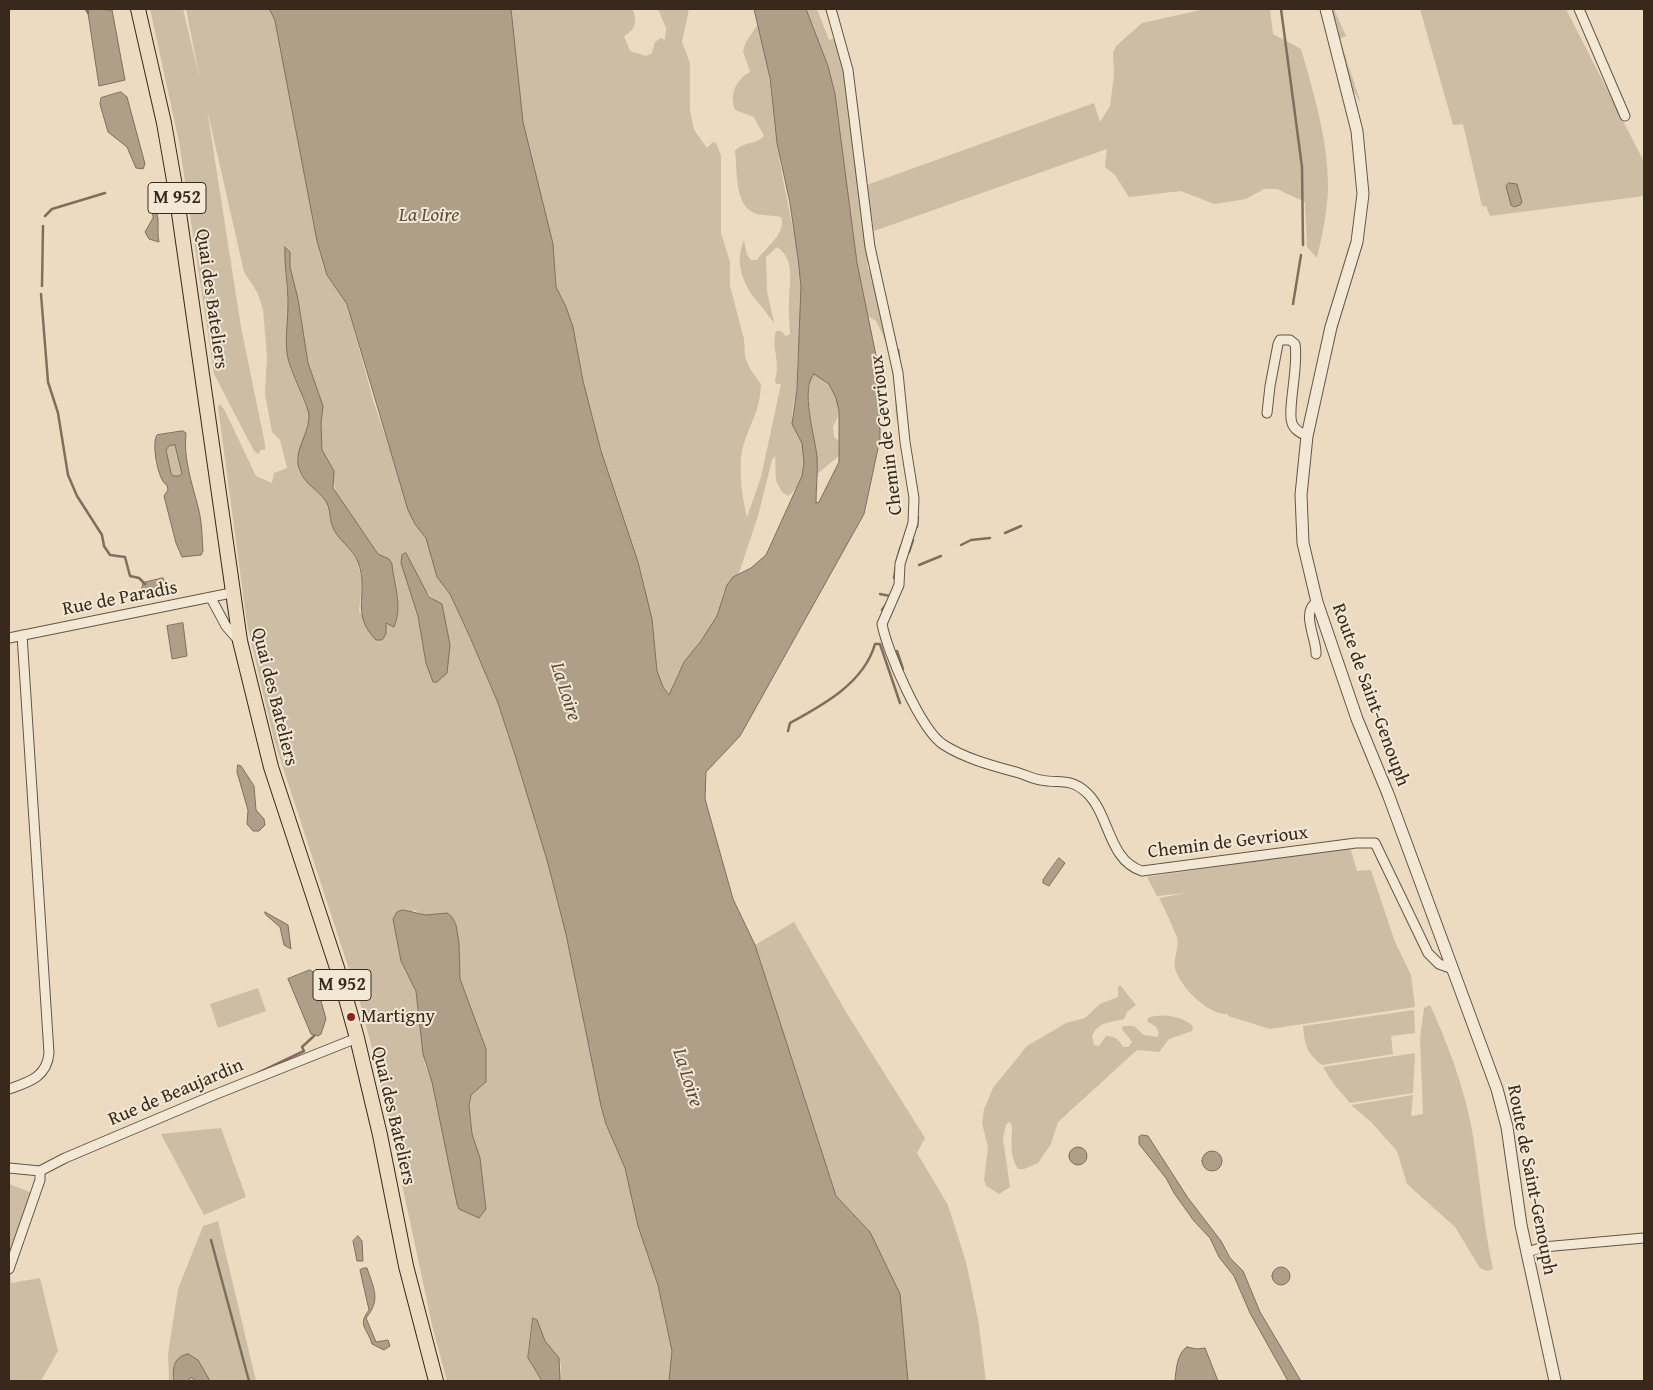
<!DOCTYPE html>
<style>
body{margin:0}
#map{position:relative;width:1653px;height:1390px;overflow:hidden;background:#ecdbc0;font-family:"Gentium Book Plus",serif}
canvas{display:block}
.frame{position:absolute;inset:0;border:10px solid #38291c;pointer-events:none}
</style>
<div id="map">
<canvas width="1653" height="1390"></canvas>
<div class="frame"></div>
</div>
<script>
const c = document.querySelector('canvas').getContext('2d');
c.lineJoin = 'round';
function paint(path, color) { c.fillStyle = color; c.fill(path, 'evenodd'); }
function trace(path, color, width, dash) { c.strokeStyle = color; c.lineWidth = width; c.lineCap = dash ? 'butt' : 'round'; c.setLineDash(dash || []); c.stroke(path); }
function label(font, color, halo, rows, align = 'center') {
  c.font = font + ' "Gentium Book Plus",serif'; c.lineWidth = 4; c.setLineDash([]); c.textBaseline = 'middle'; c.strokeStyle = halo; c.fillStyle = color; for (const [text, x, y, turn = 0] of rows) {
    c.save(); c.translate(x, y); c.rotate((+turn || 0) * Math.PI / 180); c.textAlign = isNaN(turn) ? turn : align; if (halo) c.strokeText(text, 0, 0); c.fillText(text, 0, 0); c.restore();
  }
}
const green = new Path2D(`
 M 150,9 L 183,9 L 200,80 L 186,9 L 270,9 L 275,21 L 317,241 L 327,275 L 347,304 L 374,403 L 415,524 L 426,538 L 437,577 L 450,594 L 470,637 L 498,703 L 516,758 L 547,860 L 566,934 L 601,1106 L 606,1124 L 625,1168 L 638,1226 L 658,1285 L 672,1351 L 669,1381 L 560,1381 L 561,1364 L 545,1341 L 535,1318 L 532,1320 L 528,1350 L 532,1366 L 542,1381 L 447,1381 L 432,1325 L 379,1076 L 361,1006 L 274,740 L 247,624 L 218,407 L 220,404 L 225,411 L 256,476 L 272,483 L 274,473 L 287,468 L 280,440 L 272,432 L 265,394 L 267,357 L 263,309 L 257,292 L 244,272 L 207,109 L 241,327 L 265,444 L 265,450 L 261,450 L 258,454 L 254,451 L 214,374 L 179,142 ZM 286,247 L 290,252 L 290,267 L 298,299 L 308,363 L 323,406 L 321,423 L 322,450 L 326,460 L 331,465 L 336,494 L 378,554 L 389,559 L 392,564 C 394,585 403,606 394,627 L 386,622 L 386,634 L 359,612 L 362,581 L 357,560 L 332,525 L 330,509 L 325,499 L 300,473 L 298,463 L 297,457 L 304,440 L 310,415 L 291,370 L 287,352 L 288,303 L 285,268 ZM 408,555 C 414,577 427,595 444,609 L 444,619 L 450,645 L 426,663 ZM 413,910 L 426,915 L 447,913 L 459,943 L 460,979 L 486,1049 L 486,1083 L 471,1095 L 469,1104 L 472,1134 L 480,1158 L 486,1209 L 445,1138 L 432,1082 L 425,1065 L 416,991 L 412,978 L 405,970 Z
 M 511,9 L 633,9 C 637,22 636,30 624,36 L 630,51 L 646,56 L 652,53 L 655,42 L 661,38 L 665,40 L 666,28 L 658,9 L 689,9 L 682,42 L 690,63 L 690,110 L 694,130 L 707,148 L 713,142 L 716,143 L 721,155 L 721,233 L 730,262 L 730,286 L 744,339 L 745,357 L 750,369 L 761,384 C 760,412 750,422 743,447 C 738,466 742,498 747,517 L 761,477 L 781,384 L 776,384 L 775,380 C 781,363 771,347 776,331 L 781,331 L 786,336 L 790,334 C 790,324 788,313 789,302 C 789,282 796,260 777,247 L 766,257 L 767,291 L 774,322 C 770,319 766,312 762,307 C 745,289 733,265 744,240 L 747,255 L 751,260 L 757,260 C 765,248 787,233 781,217 C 773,215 765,216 757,214 C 733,207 738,170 735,151 C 741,142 756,145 764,136 L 754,117 L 735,110 C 729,95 736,79 750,72 L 743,51 L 746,42 L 758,24 C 770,63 771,103 777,143 C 783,191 798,237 801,285 C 802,319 797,353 797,387 C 796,396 793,404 792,413 C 792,428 800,433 803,445 C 807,462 803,486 788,496 L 782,492 L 776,481 L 775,456 L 772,460 L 758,516 L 738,576 C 726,580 723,596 720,608 C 714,628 698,643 686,660 C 678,670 674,684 669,695 L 663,687 L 657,671 L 652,619 L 638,562 L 601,451 L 583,381 L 573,327 L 566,307 L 556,287 L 553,244 L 523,122 Z
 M 806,9 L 817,9 L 829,40 L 838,37 L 843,58 L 868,269 L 873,278 L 893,359 L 899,427 C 894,412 896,408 895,393 C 893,368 888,343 876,321 L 868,316 L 857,263 L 835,94 L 828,66 Z
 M 1205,9 L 1270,9 L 1273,34 L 1301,49 C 1314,94 1329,143 1328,190 C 1327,213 1322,236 1317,258 L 1307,247 L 1305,202 L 1277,189 L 1264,189 L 1246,199 L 1214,204 L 1181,191 L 1129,197 L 1115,175 L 1105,167 L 1107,149 L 874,231 L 867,185 L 1094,103 L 1100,122 L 1110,106 L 1114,75 L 1113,52 L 1116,46 L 1142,23 Z
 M 1329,9 L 1334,9 L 1346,36 L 1341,38 L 1341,42 L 1361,104 L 1350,84 Z
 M 1420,9 L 1566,9 L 1644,162 L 1644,196 L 1490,216 L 1486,206 L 1482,206 L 1463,124 L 1453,125 Z
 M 814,374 C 834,380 847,409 833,426 L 834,437 L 840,442 L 840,455 L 817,474 C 817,451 801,390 814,374 Z
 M 175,445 L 182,474 L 179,476 L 173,476 L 171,473 L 166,450 L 169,446 Z
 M 1350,847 L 1357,871 L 1371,870 L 1395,942 L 1411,975 L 1415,1007 L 1270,1029 L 1228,1016 L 1228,1014 C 1209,1016 1179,986 1175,968 C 1173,958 1180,946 1177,937 C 1171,924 1166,911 1159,898 L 1186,893 L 1157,896 L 1147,877 Z
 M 794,922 L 846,1012 L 925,1138 L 917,1153 L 948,1205 L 966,1262 L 978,1319 L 986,1381 L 908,1381 L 870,1232 L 836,1196 L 755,945 Z
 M 1120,985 L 1136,1005 L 1127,1012 L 1124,1019 C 1109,1023 1099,1021 1092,1036 L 1094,1045 L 1099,1046 L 1106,1036 C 1116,1036 1119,1040 1123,1047 L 1128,1047 L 1132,1042 L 1122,1029 L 1123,1026 L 1134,1026 L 1144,1035 L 1157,1037 L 1159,1033 L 1156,1027 L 1147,1021 L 1148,1018 C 1163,1013 1181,1016 1193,1026 L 1192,1031 L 1169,1039 L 1159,1052 L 1137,1050 L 1058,1122 L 1051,1144 L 1038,1163 L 1024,1169 L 1018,1169 C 1009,1156 1012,1140 1012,1126 L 1010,1122 L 1006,1124 L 1003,1139 L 1010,1187 L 999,1194 L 986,1186 L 984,1180 L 988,1147 L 982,1123 L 984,1109 L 993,1088 L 1027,1046 L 1066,1023 L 1085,1018 L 1100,1004 L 1118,997 L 1118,987 Z
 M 258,988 L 266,1011 L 218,1028 L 210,1004 Z
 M 1430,1005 C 1447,1042 1463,1084 1471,1125 C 1480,1172 1482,1221 1493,1269 L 1487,1271 L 1480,1268 L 1455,1227 L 1407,1184 L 1397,1151 L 1371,1122 L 1351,1105 L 1413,1095 L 1411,1116 L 1423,1114 L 1420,1039 L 1424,1008 Z
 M 1414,1010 L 1415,1033 L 1391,1036 L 1393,1054 L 1322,1065 C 1306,1052 1305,1046 1303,1026 Z
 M 1415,1053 L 1413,1093 L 1350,1103 L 1333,1083 L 1323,1067 Z
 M 221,1128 L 246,1197 L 204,1215 L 161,1134 Z
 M 9,1184 L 35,1194 L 10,1268 L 11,1283 L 40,1278 L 58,1351 L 41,1381 L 9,1381 Z
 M 218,1221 L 256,1381 L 169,1381 L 168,1354 L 178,1289 L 203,1226 Z`);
const water = new Path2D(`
 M 89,9 L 112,10 L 125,80 L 99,86 L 88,13 Z
 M 270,9 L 511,9 L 523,122 L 553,244 L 556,287 L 566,307 L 573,327 L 583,381 L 601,451 L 638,562 L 652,619 L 657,671 L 663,687 L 669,695 L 684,662 L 701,641 L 717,616 L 727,585 L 733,577 L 751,568 L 766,555 L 802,476 L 804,463 L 802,443 L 792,424 L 797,389 L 801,286 L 798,258 L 790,203 L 777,143 L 770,78 L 754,9 L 806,9 L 828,66 L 835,94 L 857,263 L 880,375 L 880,439 L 864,514 L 740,736 L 706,772 L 705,799 L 733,899 L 755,945 L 836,1196 L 870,1232 L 900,1294 L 908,1381 L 669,1381 L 672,1351 L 658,1285 L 638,1226 L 625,1168 L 606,1124 L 601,1106 L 566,934 L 547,860 L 516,758 L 498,703 L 470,637 L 450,594 L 437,577 L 426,538 L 415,524 L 408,510 L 347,304 L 327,275 L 317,241 L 275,21 ZM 814,374 L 829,384 L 836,398 L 839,411 L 839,462 L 819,502 L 816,503 C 816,488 818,472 817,457 C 815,437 800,389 814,374 Z
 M 121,92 L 127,97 L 145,164 L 143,169 L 136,168 L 127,147 L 108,132 L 100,104 L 101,98 Z
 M 1509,183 L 1517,184 L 1522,202 L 1520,205 L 1514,207 L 1511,205 L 1506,186 Z
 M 152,205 C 162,213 156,231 159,242 L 149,239 L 145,232 L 153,218 Z
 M 285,247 L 290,252 L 290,267 L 298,299 L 308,363 L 323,406 L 321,423 L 322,450 L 334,471 L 333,488 L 378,554 L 389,559 L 392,564 C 394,586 403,605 394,627 L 386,623 L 386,634 L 382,640 L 376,640 C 349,612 370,594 358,562 C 353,548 336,539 332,525 C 329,516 331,508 325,500 C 318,490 305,484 300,471 C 292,452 308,437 309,417 C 310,407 289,371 287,353 C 285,337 288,320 288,304 C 288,284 284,266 285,247 Z
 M 183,431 L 186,433 C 183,458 192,483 198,507 C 202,521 202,537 203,551 L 201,555 L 182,557 L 176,543 L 164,496 L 168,490 L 167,485 C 158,482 151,442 157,435 ZM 175,445 L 182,474 L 179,476 L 173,476 L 171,473 L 166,450 L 169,446 Z
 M 406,553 L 429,597 L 442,604 L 450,645 L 447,673 L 437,682 L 433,682 L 426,663 L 418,616 L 401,563 L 402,555 Z
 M 163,578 L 166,585 L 164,592 L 146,595 L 141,593 L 143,583 Z
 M 183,623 L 187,656 L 172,659 L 167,626 Z
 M 238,765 L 241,766 L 254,786 L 256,810 L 264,819 L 265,825 L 259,831 L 253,831 L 247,824 L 248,810 L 237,772 Z
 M 1059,858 L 1065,863 L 1049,886 L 1043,883 L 1043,880 Z
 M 403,910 L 426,915 L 447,913 L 452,917 L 456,925 L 459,943 L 460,979 L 486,1049 L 486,1082 L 471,1095 L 469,1105 L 472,1134 L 480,1158 L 486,1209 L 479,1218 L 459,1209 L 457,1204 L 432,1082 L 423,1054 L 416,991 L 401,961 L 393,919 L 397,912 Z
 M 265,912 L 288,925 L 291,949 L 284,945 L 280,927 L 266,915 Z
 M 310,970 L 313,972 L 326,1019 L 321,1034 L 318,1036 L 311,1034 L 288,979 Z
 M 1142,1135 L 1148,1136 L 1188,1198 L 1221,1241 L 1230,1258 L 1243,1271 L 1260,1312 L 1301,1381 L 1288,1381 L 1250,1313 L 1234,1276 L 1219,1257 L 1210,1238 L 1194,1221 L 1174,1193 L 1166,1178 L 1139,1144 L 1139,1137 Z
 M1069 1156a9 9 0 1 1 18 0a9 9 0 1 1-18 0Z
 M1202 1161a10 10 0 1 1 20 0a10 10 0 1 1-20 0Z
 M 358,1236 L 362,1241 L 363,1261 L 357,1261 L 353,1241 Z
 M1272 1276a9 9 0 1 1 18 0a9 9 0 1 1-18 0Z
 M 364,1268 L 367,1268 C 374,1289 381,1300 366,1318 L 376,1342 L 388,1340 L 390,1346 L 384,1350 L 372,1344 C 367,1327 357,1326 369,1310 L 360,1270 Z
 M 533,1318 L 537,1320 L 545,1341 L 559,1358 L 560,1381 L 542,1381 L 528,1358 Z
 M 1187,1347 L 1197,1349 L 1205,1348 L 1218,1381 L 1175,1381 C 1176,1370 1177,1353 1187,1347 Z
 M 188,1354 L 198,1360 L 210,1381 L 196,1381 L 191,1377 L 188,1381 L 174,1381 C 172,1369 174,1356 188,1354 Z`);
const stream = new Path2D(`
 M 86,9 L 88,13
 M 1281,9 L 1302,167 L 1303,245
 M 45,216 L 52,209 L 105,193
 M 42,286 L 43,226
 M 41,294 L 48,382 L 58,413 L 68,475 L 77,496 L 102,535 L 104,546 L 110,555 L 125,557 L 130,576 L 139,578 L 145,584
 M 1293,304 L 1301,255
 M 898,350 L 899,358
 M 917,527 L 918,517
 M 1005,533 L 1021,526
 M 961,545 L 971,540 L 990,538
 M 909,552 L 913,540
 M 897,559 L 901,546
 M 919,565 L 941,556
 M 894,578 L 896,567
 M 880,594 L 890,596
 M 882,610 L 887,603
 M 897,651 L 903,669
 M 788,731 L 790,723 C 823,705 864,683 875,644 L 880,644 L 900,703
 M 258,1073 L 304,1051 L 302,1047 L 314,1036
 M 211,1240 L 249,1381`);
const minor = new Path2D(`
 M 831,9 L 848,70 L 870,247 L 898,373 L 905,442 L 914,498 L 913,523 L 900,564 L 899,585 L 882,624 C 887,651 921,731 944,745 C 966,759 994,766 1019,773 C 1026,775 1033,779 1041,780 C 1059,784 1070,777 1087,793 C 1110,815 1108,860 1142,871 L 1356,843 L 1375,843 L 1428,953 L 1439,964 L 1450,968
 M 1579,9 L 1625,116
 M 1267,413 L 1270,386 L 1278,344 L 1280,340 L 1290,340 L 1295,344 C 1299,366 1287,410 1292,423 C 1294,430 1301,433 1307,436
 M 211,598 L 226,626 L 239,641
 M 9,638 L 231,593
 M 1316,654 C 1317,639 1300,612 1317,602
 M 9,1089 C 29,1082 47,1077 49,1053 L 22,635
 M 9,1168 L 40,1171 L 65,1158 L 214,1095 L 357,1038
 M 1528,1252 L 1543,1247 L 1644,1238
 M 9,1269 L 40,1180 L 40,1171`);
const tertiary = new Path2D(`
 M 1326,9 L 1357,131 L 1363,194 L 1357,242 L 1331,327 L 1307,436 L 1301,495 L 1303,543 L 1317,602 L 1357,719 L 1388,794 L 1497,1089 L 1507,1127 L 1521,1225 L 1555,1381`);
const primary = new Path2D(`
 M 138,9 L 164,123 L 176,192 L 240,641 L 271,767 L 340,977 L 357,1038 L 380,1135 L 406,1266 L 436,1381`);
const markers = [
 [351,1017,5,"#8f2418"]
];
const shields = [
 [177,198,58],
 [342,985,58]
];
const shieldNames = [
 ["M 952",177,198],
 ["M 952",342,985]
];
const streetNames = [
 ["Quai des Bateliers",211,299,82],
 ["Chemin de Gevrioux",887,435,-97],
 ["Rue de Paradis",120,599,-11],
 ["Route de Saint-Genouph",1370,695,70],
 ["Quai des Bateliers",274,697,76],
 ["Chemin de Gevrioux",1228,843,-7],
 ["Rue de Beaujardin",176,1093,-23],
 ["Quai des Bateliers",393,1116,77],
 ["Route de Saint-Genouph",1531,1180,79]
];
const poiNames = [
 ["Martigny",361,1017]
];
const waterNames = [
 ["La Loire",429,216],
 ["La Loire",565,692,72],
 ["La Loire",687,1078,72]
];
paint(green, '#cdbda4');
paint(water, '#af9e88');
trace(water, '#7f6f5d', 1);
trace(stream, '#7f6f5d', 2.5);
trace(minor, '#655645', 11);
trace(tertiary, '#655645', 13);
trace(primary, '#38291c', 16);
trace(minor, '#f3e8d6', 9);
trace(tertiary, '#f3e8d6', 11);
trace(primary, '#ecdbc0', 14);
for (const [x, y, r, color] of markers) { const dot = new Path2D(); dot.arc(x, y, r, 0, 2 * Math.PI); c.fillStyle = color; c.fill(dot); trace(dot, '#f3e8d6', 2); }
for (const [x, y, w] of shields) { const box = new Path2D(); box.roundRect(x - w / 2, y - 15.5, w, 31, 4); c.fillStyle = '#f3e8d6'; c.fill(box); trace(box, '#38291c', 1); }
label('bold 18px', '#38291c', null, shieldNames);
label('19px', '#38291c', '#f3e8d6', streetNames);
label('19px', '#38291c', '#f3e8d6', poiNames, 'left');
label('italic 20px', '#5c4c3c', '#f3e8d6', waterNames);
</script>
